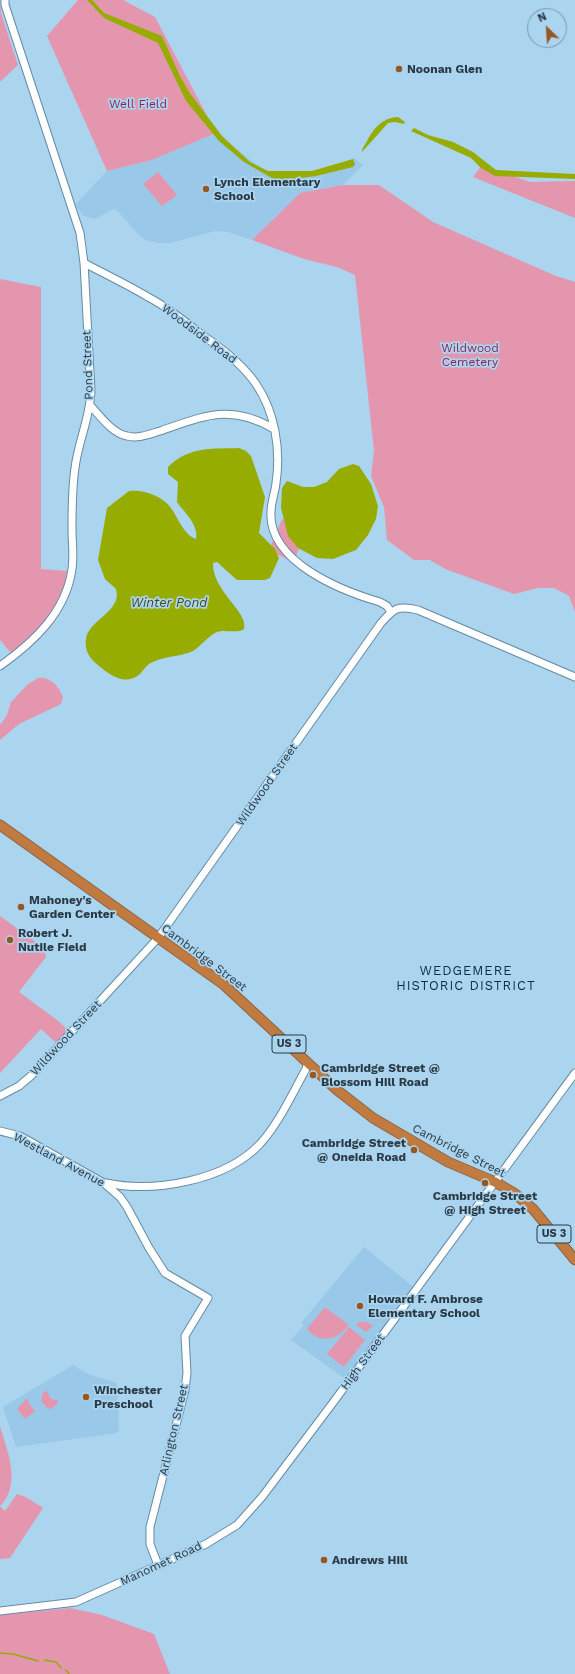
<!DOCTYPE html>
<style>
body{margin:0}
#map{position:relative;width:575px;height:1674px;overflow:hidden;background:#abd4ef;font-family:"Work Sans",sans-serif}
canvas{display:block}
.north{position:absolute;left:527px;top:8px;width:40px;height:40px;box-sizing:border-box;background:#abd4ef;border:1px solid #7796ab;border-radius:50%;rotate:335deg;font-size:11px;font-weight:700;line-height:16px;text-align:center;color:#2a3a45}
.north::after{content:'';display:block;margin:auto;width:14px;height:18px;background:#975820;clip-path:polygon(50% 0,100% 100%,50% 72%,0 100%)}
</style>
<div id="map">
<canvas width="575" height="1674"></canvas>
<div class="north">N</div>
</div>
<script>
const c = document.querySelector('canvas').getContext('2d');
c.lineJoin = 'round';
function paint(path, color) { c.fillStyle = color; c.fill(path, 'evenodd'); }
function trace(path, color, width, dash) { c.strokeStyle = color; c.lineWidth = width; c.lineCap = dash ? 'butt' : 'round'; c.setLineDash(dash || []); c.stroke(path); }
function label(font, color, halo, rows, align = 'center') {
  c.font = font + ' "Work Sans",sans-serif'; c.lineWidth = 3.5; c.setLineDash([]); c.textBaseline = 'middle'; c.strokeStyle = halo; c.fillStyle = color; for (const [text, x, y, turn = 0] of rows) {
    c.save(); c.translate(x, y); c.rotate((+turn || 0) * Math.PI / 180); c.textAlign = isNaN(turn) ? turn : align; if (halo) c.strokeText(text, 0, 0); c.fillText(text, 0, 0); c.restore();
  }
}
const built = new Path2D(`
 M 216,133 L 267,173 L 298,175 L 345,166 L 354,158 L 363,165 L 343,185 L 300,193 L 252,240 L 228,232 L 215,231 L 170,243 L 158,243 L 146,240 L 138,234 L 115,208 L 95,219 L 84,216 L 75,205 L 107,171 L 152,160 Z
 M 364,1247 L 416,1289 L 348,1377 L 344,1378 L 291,1340 L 304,1325 L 302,1322 Z
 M 73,1365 L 90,1375 L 117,1383 L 119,1430 L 117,1433 L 16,1447 L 3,1407 Z`);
const green = new Path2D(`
 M 0,0 L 1,13 L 18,65 L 0,82 Z
 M 78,0 L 123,0 L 155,17 L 216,133 L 152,160 L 107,171 L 47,36 Z
 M 482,165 L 530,182 L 575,181 L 575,218 L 473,177 Z
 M 158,172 L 177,195 L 162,206 L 143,184 Z
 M 343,185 L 379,185 L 433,222 L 556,276 L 575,282 L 575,612 L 569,596 L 554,588 L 538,588 L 514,594 L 445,569 L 430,560 L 414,560 L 387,540 L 384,507 L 371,476 L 374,451 L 355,275 L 337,267 L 304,259 L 252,240 L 300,193 Z
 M 0,279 L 41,287 L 41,569 L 67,571 C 63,608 37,631 11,653 L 0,640 Z
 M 282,519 L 292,523 L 299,547 L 296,557 L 300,566 L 277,554 L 271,545 Z
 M 38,678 C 50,676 60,687 63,698 L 61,704 L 19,724 L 0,740 L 0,725 L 7,715 L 11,702 L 27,685 Z
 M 0,916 L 44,948 L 46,957 L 19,992 L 57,1020 L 69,1031 L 57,1044 L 41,1029 L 0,1073 Z
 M 324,1308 L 326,1308 L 349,1325 C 337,1340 321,1345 307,1329 Z
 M 360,1322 L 367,1322 L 373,1326 L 366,1332 L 356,1325 Z
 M 349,1327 L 365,1340 L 344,1367 L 327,1354 Z
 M 47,1391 L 51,1399 L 57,1400 L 58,1403 L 51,1409 L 47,1408 L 41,1401 L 43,1392 Z
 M 26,1399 L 29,1400 L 28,1402 L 35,1411 L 25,1419 L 17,1409 Z
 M 0,1426 C 7,1450 22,1485 0,1506 Z
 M 17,1494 L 26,1497 L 43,1508 L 10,1558 L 0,1559 L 0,1506 L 5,1511 Z
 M 70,1608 L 102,1615 L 154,1634 L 170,1674 L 0,1674 L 0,1615 Z`);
const water = new Path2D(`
 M 87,0 L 92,0 L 104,13 L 162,36 L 180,76 L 189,92 L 222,136 L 250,162 L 268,171 L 312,171 L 353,159 L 355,164 L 353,167 L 316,176 L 277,181 L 244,162 L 219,141 L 186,101 L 158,43 L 104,18 Z
 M 398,117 L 405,122 L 404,124 L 395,122 L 388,123 L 362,152 C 362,148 365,145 367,141 C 374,128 382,118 398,117 Z
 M 414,128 L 428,135 L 453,142 L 473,152 L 496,170 L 575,174 L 575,179 L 495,176 L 481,168 L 471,158 L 411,131 Z
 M 239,448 L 246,451 L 251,456 L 265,497 L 259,533 L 275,549 L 279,558 L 270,578 L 265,580 L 237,580 L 217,562 L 213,563 C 212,591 249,612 244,629 C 236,634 225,629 217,632 C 208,636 201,646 193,651 C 180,657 161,656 149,664 C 145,667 142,672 139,675 C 124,686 110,675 98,665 C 90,659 84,650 86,639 C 88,620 123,611 116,589 L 105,579 L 98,560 L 107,508 L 129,491 C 143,489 163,496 171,508 C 178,518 184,535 196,539 C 199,525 184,512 177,502 L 178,482 L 168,474 L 168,467 C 189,446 213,449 239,448 Z
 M 353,464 L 359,466 L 371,484 L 378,506 L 376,519 L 368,535 L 356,550 L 333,559 L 317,558 L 298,548 L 288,536 L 281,508 L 282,488 L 287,481 L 303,487 L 314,487 L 327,482 L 339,469 Z`);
const stream = new Path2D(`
 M 0,1653 L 13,1654 L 38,1661
 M 44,1660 L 56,1662 L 61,1668
 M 66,1670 L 69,1674`);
const secondary = new Path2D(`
 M 84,263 C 105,274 128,285 148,297 C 169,308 187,323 205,337 C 224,350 243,365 256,384 C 275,412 281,449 276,483 C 275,493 271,502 271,512 C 268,562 342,591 380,602 L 387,606 L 391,612
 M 90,405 C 100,416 112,433 127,436 C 138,439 150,434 160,431 C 204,416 231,403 274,429
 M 0,666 C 34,642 66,612 72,569 C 74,556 72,542 72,529 C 72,509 72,488 75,468 C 78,442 90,418 91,391 L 84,263 L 80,233 L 5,5 L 5,0
 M 0,1096 L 19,1086 L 32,1075 L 158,938 L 381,623 C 394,608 398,605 418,610 L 575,677
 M 0,1131 L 20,1136 L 104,1183 L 120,1197 L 127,1207 L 149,1248 L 165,1273 L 208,1298 L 185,1336 L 187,1373 L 185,1390 L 150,1527 L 150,1544 L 158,1565
 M 106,1183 C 154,1193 225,1181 260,1144 C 279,1123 292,1094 306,1069 L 308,1062
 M 0,1611 L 76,1602 L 206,1544 L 237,1525 L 262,1497 L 335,1400 L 575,1073`);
const highway = new Path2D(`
 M 0,825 L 223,984 L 337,1090 L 373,1118 L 448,1162 L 495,1182 L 514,1193 L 533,1209 L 575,1260`);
const markers = [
 [399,69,4,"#975820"],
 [206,189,4,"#975820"],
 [21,907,4,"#975820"],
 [10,940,4,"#975820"],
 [313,1075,4,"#975820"],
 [414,1150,4,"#975820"],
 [485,1183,4,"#975820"],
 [360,1306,4,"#975820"],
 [86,1397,4,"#975820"],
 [324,1560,4,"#975820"]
];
const shields = [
 [289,1044,34],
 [554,1234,34]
];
const shieldNames = [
 ["US 3",289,1044],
 ["US 3",554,1234]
];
const poiNames = [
 ["Noonan Glen",407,69],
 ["Lynch Elementary",214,182],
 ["School",214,196],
 ["Mahoney's",29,900],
 ["Garden Center",29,914],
 ["Robert J.",18,933],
 ["Nutile Field",18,947],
 ["Cambridge Street @",321,1068],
 ["Blossom Hill Road",321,1082],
 ["Cambridge Street",406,1143,"right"],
 ["@ Oneida Road",406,1157,"right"],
 ["Cambridge Street",485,1196,"center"],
 ["@ High Street",485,1210,"center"],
 ["Howard F. Ambrose",368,1299],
 ["Elementary School",368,1313],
 ["Winchester",94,1390],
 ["Preschool",94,1404],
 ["Andrews Hill",332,1560]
];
const parkNames = [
 ["Well Field",138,104],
 ["Wildwood",470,348],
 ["Cemetery",470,362]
];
const streetNames = [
 ["Woodside Road",199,334,37],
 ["Pond Street",88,365,-92],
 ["Wildwood Street",267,785,-55],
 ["Cambridge Street",204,958,37],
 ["Wildwood Street",66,1038,-47],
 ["Cambridge Street",459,1151,27],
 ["Westland Avenue",59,1160,28],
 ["High Street",363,1362,-54],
 ["Arlington Street",174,1430,-77],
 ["Manomet Road",161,1564,-25]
];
const waterNames = [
 ["Winter Pond",169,603]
];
const neighbourhoodNames = [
 ["WEDGEMERE",466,971],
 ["HISTORIC DISTRICT",466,986]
];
paint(built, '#9ac8e8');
paint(green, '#e496af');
paint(water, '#97ac00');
trace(stream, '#97ac00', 1.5);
trace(secondary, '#658ba4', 9);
trace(highway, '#8c6442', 11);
trace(secondary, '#fff', 7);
trace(highway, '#c17b41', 9);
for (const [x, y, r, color] of markers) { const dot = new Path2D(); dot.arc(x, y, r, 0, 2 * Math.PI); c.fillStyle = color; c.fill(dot); trace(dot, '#abd4ef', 1.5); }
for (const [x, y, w] of shields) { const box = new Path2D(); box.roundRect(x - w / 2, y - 9, w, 18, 3); c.fillStyle = '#abd4ef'; c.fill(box); trace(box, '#2a3a45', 1); }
label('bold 11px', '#2a3a45', null, shieldNames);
label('bold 12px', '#2a3a45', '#abd4ef', poiNames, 'left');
label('12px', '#921f53', '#abd4ef', parkNames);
label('12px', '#2a3a45', '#abd4ef', streetNames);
label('italic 13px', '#434c15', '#abd4ef', waterNames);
c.letterSpacing = '1px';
label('13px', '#072e43', '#abd4ef', neighbourhoodNames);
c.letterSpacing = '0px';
</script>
